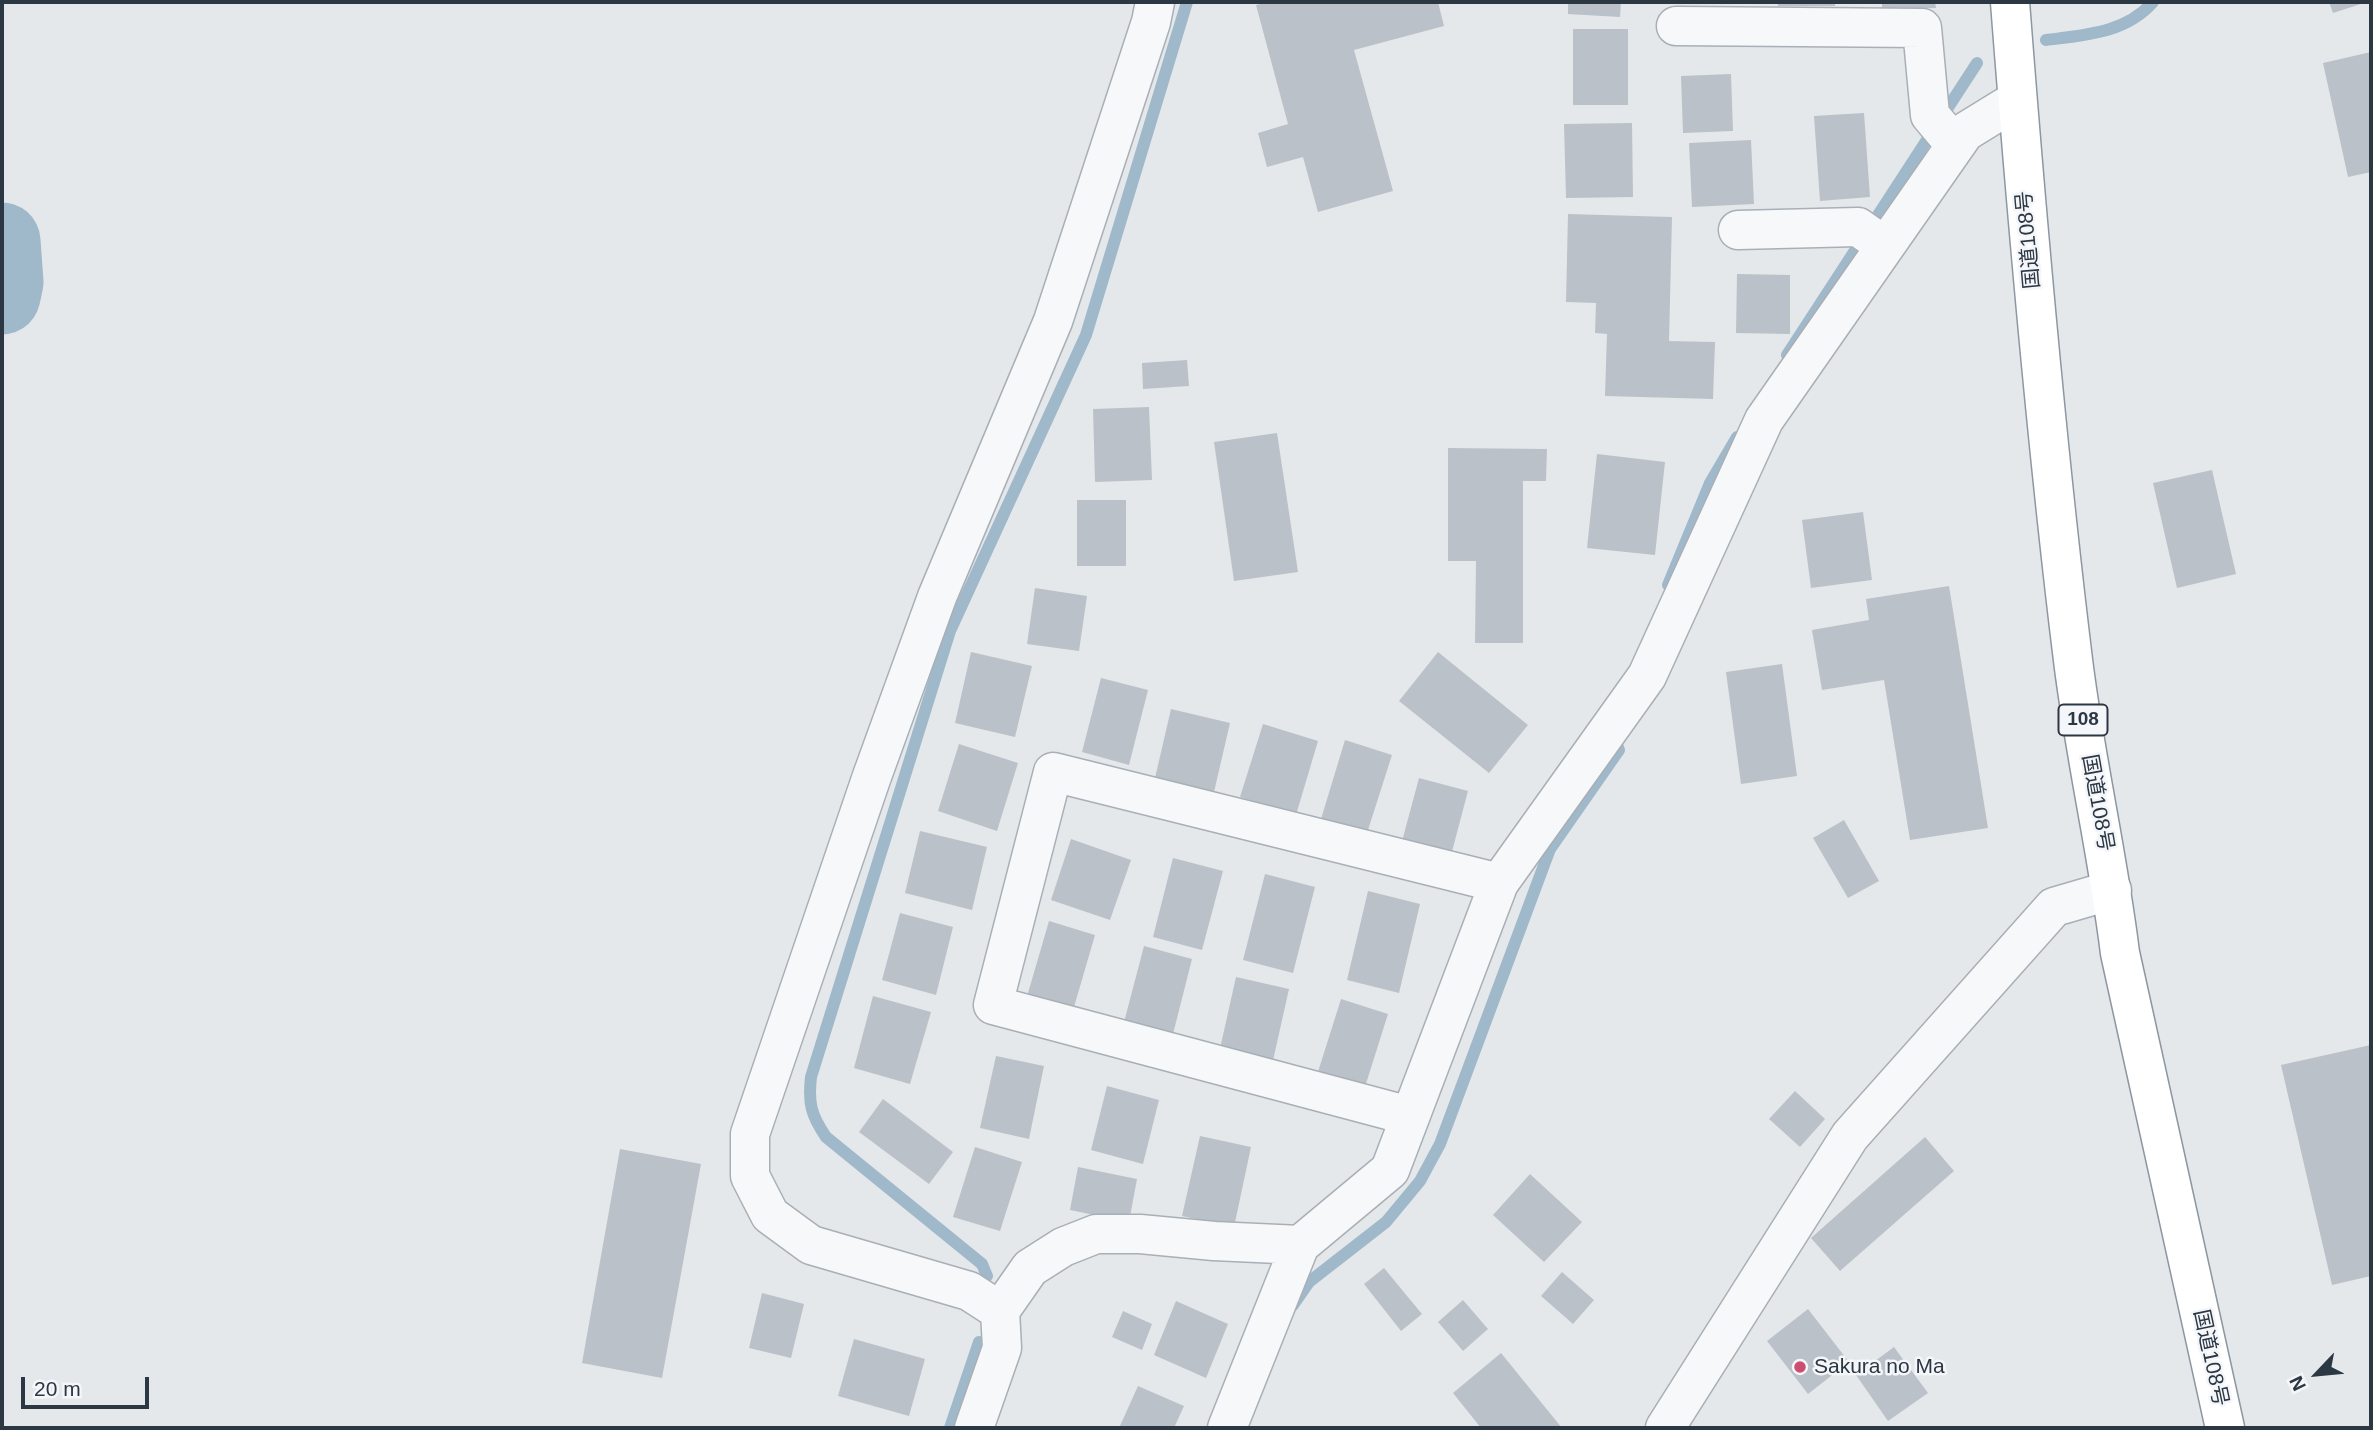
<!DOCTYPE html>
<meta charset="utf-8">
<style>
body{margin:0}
#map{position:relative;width:2373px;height:1430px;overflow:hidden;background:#e4e8eb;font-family:Arial,sans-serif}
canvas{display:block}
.frame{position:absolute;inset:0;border:4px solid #2c3744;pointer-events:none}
.north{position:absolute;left:2282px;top:1339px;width:70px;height:70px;-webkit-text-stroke:5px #f4f6f9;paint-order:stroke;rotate:244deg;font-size:19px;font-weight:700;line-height:28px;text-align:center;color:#2c3744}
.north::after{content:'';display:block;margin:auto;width:24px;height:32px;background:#2c3744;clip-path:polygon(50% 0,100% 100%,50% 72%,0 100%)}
.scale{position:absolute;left:21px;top:1377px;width:128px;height:32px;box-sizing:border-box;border:4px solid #2c3744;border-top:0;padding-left:9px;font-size:21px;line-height:24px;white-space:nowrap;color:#2c3744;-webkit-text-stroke:5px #f4f6f9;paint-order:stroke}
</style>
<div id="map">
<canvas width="2373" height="1430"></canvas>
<div class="frame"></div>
<div class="north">N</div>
<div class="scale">20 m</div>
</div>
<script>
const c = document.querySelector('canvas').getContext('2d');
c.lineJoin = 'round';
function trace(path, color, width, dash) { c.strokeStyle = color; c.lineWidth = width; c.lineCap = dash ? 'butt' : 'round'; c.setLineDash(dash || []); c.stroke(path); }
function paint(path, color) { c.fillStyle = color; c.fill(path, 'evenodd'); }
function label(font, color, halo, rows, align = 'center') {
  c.font = font + ' Arial,"Noto Sans JP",sans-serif'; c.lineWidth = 5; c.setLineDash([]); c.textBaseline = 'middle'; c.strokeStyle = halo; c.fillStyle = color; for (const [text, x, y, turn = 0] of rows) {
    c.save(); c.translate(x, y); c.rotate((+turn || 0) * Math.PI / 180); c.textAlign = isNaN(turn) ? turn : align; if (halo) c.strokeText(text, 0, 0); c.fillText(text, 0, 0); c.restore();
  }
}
const stream = new Path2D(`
 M 2046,40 C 2085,35 2126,33 2153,2
 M 1787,355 L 1977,63
 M 1668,585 L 1710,483 L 1737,437
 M 987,1276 L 982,1264 L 826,1137 C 811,1115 808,1103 811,1077 L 950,631 L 1086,335 L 1187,2
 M 1293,1305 L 1309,1282 L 1386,1222 L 1420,1181 L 1440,1144 L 1550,849 L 1619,750 L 1616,742
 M 950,1428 L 979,1342`);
const river = new Path2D(`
 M 2,241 L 5,282 L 2,296`);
const building = new Path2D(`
 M 1268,2 L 1438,2 L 1444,26 L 1354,50 L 1393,191 L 1318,212 L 1303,157 L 1267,167 L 1258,133 L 1288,124 L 1256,5 Z
 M 1568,2 L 1621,2 L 1620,17 L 1568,14 Z
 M 1778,2 L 1835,2 L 1835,6 L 1778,6 Z
 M 1882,2 L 1935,2 L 1936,8 L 1882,9 Z
 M 2329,2 L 2360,2 L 2361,4 L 2333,13 Z
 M 1573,29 L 1628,29 L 1628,105 L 1573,105 Z
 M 2371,52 L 2371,172 L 2348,177 L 2323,63 Z
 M 1731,74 L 1733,131 L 1683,133 L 1681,76 Z
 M 1864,113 L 1870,197 L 1820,201 L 1814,116 Z
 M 1632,123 L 1633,197 L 1566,198 L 1564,124 Z
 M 1751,140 L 1754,204 L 1692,207 L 1689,143 Z
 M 1568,214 L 1672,217 L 1669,341 L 1715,342 L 1713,399 L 1605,396 L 1607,334 L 1595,333 L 1596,303 L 1566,302 Z
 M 1737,274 L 1790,275 L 1790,334 L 1736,333 Z
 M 1187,360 L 1189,386 L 1143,389 L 1142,363 Z
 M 1149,407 L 1152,480 L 1095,482 L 1093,409 Z
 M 1277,433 L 1298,572 L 1234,581 L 1214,442 Z
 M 1448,448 L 1547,449 L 1546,481 L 1523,481 L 1523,643 L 1475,643 L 1476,561 L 1448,561 Z
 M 1597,454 L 1665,462 L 1655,555 L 1587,548 Z
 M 2212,470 L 2236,574 L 2177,588 L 2153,483 Z
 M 1077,500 L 1126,500 L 1126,566 L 1077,566 Z
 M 1863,512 L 1872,580 L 1811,588 L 1802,520 Z
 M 1949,586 L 1988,828 L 1910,840 L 1884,680 L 1822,690 L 1812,630 L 1869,620 L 1866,599 Z
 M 1035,588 L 1087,596 L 1079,651 L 1027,644 Z
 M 971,652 L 1032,666 L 1015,737 L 955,723 Z
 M 1438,652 L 1528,725 L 1489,773 L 1399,701 Z
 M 1782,664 L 1797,776 L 1741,784 L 1726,672 Z
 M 1101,678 L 1148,690 L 1129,765 L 1082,752 Z
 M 1171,709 L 1230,723 L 1214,792 L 1155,778 Z
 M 1263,724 L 1318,741 L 1296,815 L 1240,797 Z
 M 1345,740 L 1392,755 L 1367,833 L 1321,819 Z
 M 959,744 L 1018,763 L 997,831 L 938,811 Z
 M 1419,778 L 1468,791 L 1450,859 L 1401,845 Z
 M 1844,820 L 1879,881 L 1848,898 L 1813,838 Z
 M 920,831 L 987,847 L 972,910 L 905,893 Z
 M 1071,839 L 1131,860 L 1110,920 L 1051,900 Z
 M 1173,858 L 1223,871 L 1202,950 L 1153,937 Z
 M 1265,874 L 1315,887 L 1293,973 L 1243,960 Z
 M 1368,891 L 1420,904 L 1399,993 L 1347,980 Z
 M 900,913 L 953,927 L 936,995 L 882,980 Z
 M 1049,921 L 1095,935 L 1072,1014 L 1026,1000 Z
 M 1144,946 L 1192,959 L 1172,1038 L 1123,1026 Z
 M 1236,977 L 1289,989 L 1272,1065 L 1219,1053 Z
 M 873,996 L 931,1012 L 910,1084 L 854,1068 Z
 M 1341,999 L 1388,1014 L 1364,1090 L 1317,1075 Z
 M 2371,1045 L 2371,1276 L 2332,1285 L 2281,1065 Z
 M 996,1056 L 1044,1066 L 1029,1139 L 980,1128 Z
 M 1107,1086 L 1159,1100 L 1143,1164 L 1091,1150 Z
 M 1795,1091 L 1825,1119 L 1800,1147 L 1769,1119 Z
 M 883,1099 L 953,1152 L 929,1184 L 859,1132 Z
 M 1200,1136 L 1251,1147 L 1234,1227 L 1182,1216 Z
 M 1925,1137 L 1954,1171 L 1840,1271 L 1811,1238 Z
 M 975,1147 L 1022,1162 L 1000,1231 L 953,1217 Z
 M 620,1149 L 701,1164 L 662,1378 L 582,1363 Z
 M 1078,1167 L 1137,1179 L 1129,1222 L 1070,1210 Z
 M 1530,1174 L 1582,1222 L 1544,1262 L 1493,1215 Z
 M 1384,1268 L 1422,1314 L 1401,1331 L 1364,1284 Z
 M 1562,1272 L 1594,1300 L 1573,1324 L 1541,1296 Z
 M 762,1293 L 804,1304 L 791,1358 L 749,1348 Z
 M 1463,1300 L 1488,1329 L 1463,1351 L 1438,1322 Z
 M 1176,1301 L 1228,1324 L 1206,1378 L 1154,1355 Z
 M 1808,1309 L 1849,1362 L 1808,1394 L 1767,1341 Z
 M 1123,1311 L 1152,1324 L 1142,1350 L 1112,1337 Z
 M 854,1339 L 925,1359 L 909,1416 L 838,1396 Z
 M 1894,1347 L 1928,1393 L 1888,1421 L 1856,1375 Z
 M 1501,1353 L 1562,1428 L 1481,1428 L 1453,1393 Z
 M 1138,1386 L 1184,1406 L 1174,1428 L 1119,1428 Z`);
const minor = new Path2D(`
 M 1676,26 L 1922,28 L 1930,115 L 1955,145
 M 1738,230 L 1858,227 L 1885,246
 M 1410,1116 L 993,1005 L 1053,772 L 1499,883
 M 1000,1311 L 1030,1268 L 1063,1247 L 1096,1234 L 1140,1234 L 1214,1241 L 1300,1245
 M 974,1428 L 1002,1348 L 1000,1311 L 969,1291 L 811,1245 L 770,1215 L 750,1176 L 750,1134 L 871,779 L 937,597 L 1053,321 L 1151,22 L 1155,2
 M 1227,1428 L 1300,1245 L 1390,1170 L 1499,883 L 1647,676 L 1764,420 L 1965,132 L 2017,100
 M 1665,1428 L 1850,1136 L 2054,907 L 2112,890`);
const highway = new Path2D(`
 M 2010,2 C 2027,222 2046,441 2073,660 C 2085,758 2108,855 2120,953 L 2225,1428`);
const markers = [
 [1800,1367,7,"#cc4e6e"]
];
const shields = [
 [2083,720,49]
];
const shieldNames = [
 ["108",2083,720]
];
const streetNames = [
 ["国道108号",2029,240,-95],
 ["国道108号",2097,803,80],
 ["国道108号",2210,1358,78]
];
const poiNames = [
 ["Sakura no Ma",1814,1367]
];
trace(stream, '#a0b9ca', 12);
trace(river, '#a0b9ca', 77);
paint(building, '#bbc1c9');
trace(minor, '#a9afb6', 41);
trace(highway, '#8c97a2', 41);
trace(minor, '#f7f8fa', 38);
trace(highway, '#fff', 38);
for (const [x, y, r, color] of markers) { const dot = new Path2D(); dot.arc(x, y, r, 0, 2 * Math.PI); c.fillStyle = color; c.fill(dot); trace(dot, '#f4f6f9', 2.5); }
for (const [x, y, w] of shields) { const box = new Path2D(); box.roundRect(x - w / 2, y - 15.5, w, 31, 5); c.fillStyle = '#f4f6f9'; c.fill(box); trace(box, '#2c3744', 2); }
label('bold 19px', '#2c3744', null, shieldNames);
label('21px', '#2c3744', '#f4f6f9', streetNames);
label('21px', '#2c3744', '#f4f6f9', poiNames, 'left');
</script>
